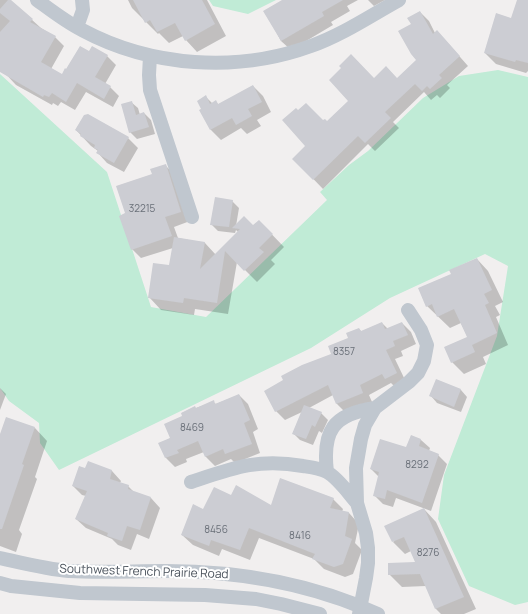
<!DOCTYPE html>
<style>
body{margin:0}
canvas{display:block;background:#f1efef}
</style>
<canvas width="528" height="614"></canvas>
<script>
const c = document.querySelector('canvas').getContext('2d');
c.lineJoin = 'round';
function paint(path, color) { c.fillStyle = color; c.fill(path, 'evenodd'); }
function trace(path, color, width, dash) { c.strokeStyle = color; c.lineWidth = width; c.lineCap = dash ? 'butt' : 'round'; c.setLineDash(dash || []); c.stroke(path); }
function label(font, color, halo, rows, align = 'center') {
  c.font = font + ' Manrope,sans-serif'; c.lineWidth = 4; c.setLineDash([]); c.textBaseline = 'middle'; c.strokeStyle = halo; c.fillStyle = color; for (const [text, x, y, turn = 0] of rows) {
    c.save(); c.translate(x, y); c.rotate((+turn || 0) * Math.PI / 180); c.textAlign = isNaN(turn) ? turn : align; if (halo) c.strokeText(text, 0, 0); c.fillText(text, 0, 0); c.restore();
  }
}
const green = new Path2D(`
 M 209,0 L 276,0 L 248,14 L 213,6 Z
 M 498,70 L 528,77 L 528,602 L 515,605 L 469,586 L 438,519 L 444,475 L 497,336 L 508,266 L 485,254 L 390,298 L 311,348 L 59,470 L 40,443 L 39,423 L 9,401 L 0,388 L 0,74 L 107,172 L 151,307 L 206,317 L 327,200 L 320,192 L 349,165 L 368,151 L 423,98 L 459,76 Z`);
const shadow = new Path2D(`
 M 0,0 L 10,0 L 41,28 L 55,37 L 64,46 L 51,69 L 62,75 L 90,53 L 107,56 L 116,65 L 105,84 L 110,87 L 119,96 L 113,107 L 86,92 L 75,110 L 61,102 L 58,106 L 53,103 L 52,105 L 16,85 L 0,68 Z
 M 126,0 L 207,0 L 226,36 L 197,52 L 186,40 L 183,36 L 169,43 L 159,33 L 158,34 L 132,8 L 128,0 Z
 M 284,0 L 358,0 L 347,6 L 350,11 L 331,22 L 333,25 L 291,50 L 281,41 L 265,11 Z
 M 368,0 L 385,0 L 374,6 Z
 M 518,0 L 528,0 L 528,71 L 526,73 L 496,64 L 485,53 L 512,19 Z
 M 420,12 L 429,21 L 435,33 L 446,41 L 468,66 L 447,85 L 450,88 L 440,98 L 437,95 L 431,100 L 424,92 L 393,122 L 399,128 L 375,151 L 368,144 L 323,189 L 294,159 L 306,146 L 323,122 L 327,123 L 374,79 L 397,79 L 417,60 L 412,25 Z
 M 253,86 L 263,96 L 271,112 L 257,120 L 261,126 L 247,134 L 241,128 L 221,140 L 211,130 L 200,110 L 202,109 L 206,97 L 213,104 L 216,102 L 219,105 Z
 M 131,102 L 138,108 L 140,115 L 144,113 L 151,120 L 155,134 L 137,139 L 130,132 Z
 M 88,115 L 128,138 L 138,148 L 124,172 L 107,163 L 98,153 L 98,151 L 91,146 L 76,130 Z
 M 165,165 L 175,175 L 190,221 L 174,227 L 178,238 L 205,243 L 216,255 L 238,232 L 236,230 L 235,233 L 218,231 L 211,224 L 232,201 L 239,208 L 236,226 L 253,227 L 259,221 L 284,247 L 271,260 L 275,264 L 257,282 L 237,262 L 228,314 L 195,309 L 194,315 L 161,310 L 149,297 L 170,266 L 173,248 L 141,258 L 132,249 L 127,214 L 153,175 Z
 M 477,259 L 488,271 L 503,302 L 495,306 L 500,315 L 496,317 L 508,345 L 483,357 L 486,364 L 464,374 L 452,362 L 468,338 L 461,323 L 450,328 L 427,306 L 452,275 Z
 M 382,323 L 388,329 L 402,323 L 411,332 L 416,344 L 401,351 L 403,356 L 395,359 L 406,382 L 395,387 L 391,383 L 369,395 L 372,402 L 346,413 L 337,404 L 333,395 L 309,408 L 321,413 L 328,420 L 322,433 L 319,431 L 313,445 L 300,440 L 293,433 L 302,412 L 285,420 L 276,411 L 359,329 L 362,332 Z
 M 437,380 L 461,390 L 467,397 L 461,412 L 437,403 L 431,396 Z
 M 0,388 L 6,394 L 0,410 Z
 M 239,395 L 248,404 L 258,429 L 253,432 L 260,453 L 235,463 L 231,459 L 215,466 L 206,457 L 204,452 L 186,459 L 187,462 L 175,467 L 166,458 L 160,443 L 171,438 L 183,417 L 182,413 L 213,402 L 216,404 Z
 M 35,428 L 47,441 L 35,477 L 37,479 L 19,530 L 22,534 L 16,552 L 0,546 L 0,437 Z
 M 411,436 L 421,440 L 430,448 L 429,451 L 438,455 L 447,464 L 431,511 L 396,498 L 393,507 L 383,504 L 374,495 L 379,477 L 371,469 L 407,449 Z
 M 85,469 L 112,471 L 121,481 L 120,483 L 128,486 L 135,493 L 151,498 L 160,508 L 149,539 L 137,534 L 131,550 L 118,545 L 112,539 L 86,528 L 76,519 L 86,496 L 82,495 L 73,486 Z
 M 231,496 L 271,506 L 333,499 L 343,509 L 342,512 L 349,513 L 359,524 L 355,543 L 362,550 L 353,574 L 345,577 L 324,569 L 314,559 L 259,538 L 250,560 L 222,549 L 219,556 L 193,545 L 182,535 L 204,510 Z
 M 424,509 L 436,522 L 476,609 L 464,614 L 441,614 L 436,609 L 426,586 L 402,587 L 389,574 L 416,563 L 411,551 L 405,554 L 393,542 Z`);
const building = new Path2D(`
 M 8,0 L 11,0 L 33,19 L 30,22 L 56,36 L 41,62 L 62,74 L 65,68 L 66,69 L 80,46 L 89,51 L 92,46 L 108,55 L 95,77 L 111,86 L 104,99 L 77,83 L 66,102 L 52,93 L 49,97 L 44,95 L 43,97 L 0,72 L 0,32 L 10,21 L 0,13 L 0,9 Z
 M 133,0 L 202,0 L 215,24 L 185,41 L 175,23 L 157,32 L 150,20 L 145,23 Z
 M 282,0 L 343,0 L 322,12 L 324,16 L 281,41 L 263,11 Z
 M 517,0 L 528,0 L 528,63 L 516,60 L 515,62 L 484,53 L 496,13 L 511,18 Z
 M 420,11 L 433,34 L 437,30 L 460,56 L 439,75 L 442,78 L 430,89 L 427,86 L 422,91 L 415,84 L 385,112 L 391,118 L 365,143 L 358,136 L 313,180 L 292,159 L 305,146 L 282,120 L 296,108 L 298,110 L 306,103 L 323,120 L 325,119 L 327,121 L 348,101 L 329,80 L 341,68 L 339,66 L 351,54 L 374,78 L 386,66 L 397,78 L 416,60 L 411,54 L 398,31 L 411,24 L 407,18 Z
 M 253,85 L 262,102 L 248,109 L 252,116 L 236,125 L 232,118 L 210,130 L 199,110 L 201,109 L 197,101 L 206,95 L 210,104 L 216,100 L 218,104 Z
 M 132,101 L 136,115 L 144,112 L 149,127 L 129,133 L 121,104 Z
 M 88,114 L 129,137 L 114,163 L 96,153 L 98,150 L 94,148 L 95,145 L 80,136 L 81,134 L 75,130 L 84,115 Z
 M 166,164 L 181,212 L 165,217 L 172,236 L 131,250 L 119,216 L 125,213 L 116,186 L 152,174 L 150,169 Z
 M 215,197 L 233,200 L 229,227 L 210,225 Z
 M 244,216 L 253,225 L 259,220 L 273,234 L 259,248 L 264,252 L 244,271 L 225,251 L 217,303 L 184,298 L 183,303 L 148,298 L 153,263 L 169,265 L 174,237 L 205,242 L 200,269 L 240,229 L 232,228 Z
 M 477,258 L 492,290 L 484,294 L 489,303 L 485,305 L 497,333 L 472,345 L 475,352 L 451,363 L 444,347 L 467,337 L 454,309 L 437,317 L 432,304 L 426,307 L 418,288 L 451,274 L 449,270 Z
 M 382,322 L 385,329 L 402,322 L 408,335 L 393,341 L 395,346 L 386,350 L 397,373 L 385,379 L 382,374 L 360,385 L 363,393 L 336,404 L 328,385 L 275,412 L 264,391 L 283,380 L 281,376 L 302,365 L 331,354 L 328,346 L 348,338 L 346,333 L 359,328 L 361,331 Z
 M 436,379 L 461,389 L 454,407 L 429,396 Z
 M 239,394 L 250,420 L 244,423 L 252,444 L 225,454 L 223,449 L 205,457 L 198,441 L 177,450 L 179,453 L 165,458 L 158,443 L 170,438 L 164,424 L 182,416 L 181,413 L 195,406 L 196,408 L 214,400 L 215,404 Z
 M 304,405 L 322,412 L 315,427 L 312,425 L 306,439 L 292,434 Z
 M 6,417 L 35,427 L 22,464 L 24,465 L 2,529 L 0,529 L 0,434 Z
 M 411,435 L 421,439 L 419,446 L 439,454 L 422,503 L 387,490 L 385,499 L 373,496 L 379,472 L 370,469 L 380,439 L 406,447 Z
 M 88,461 L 112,470 L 110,479 L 129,485 L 128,489 L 151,497 L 140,530 L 127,526 L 122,541 L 107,536 L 108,533 L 75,519 L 87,491 L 72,486 L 79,466 L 85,468 Z
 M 280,478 L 334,498 L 330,508 L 349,512 L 345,536 L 352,539 L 343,564 L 334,567 L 312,559 L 315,554 L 249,528 L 240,550 L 211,540 L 209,546 L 181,535 L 193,504 L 203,509 L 214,487 L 231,495 L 236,485 L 271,505 Z
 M 424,508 L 464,597 L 435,609 L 420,574 L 388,575 L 388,563 L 415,562 L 404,537 L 392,542 L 384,526 Z`);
const minor = new Path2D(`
 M 37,0 C 52,11 66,22 82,30 C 151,67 237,73 311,46 C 342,35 370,16 399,0
 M 77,27 L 83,10 L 82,0
 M 150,56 L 149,75 L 150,90 L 192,217
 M 327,472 C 322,431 333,414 375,408
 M 191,482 C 233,468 258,458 303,466 C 310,467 320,468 327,472 C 338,478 349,494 357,503
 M 0,558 C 23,563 46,569 69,571 C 101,573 133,571 166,571 C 238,571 312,584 378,614
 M 0,583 L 11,586 L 80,593 L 205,595 L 256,599 L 281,604 L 320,614
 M 359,614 L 366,578 L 368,563 L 368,548 L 366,533 L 357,503 L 356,468 L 361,439 L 365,425 L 375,408 L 409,382 L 418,373 L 424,361 L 427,345 L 421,330 L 408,310`);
const numberNames = [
 ["32215",142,209],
 ["8357",344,352],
 ["8469",192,428],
 ["8292",417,465],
 ["8456",216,530],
 ["8416",300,536],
 ["8276",428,553]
];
const streetNames = [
 ["Southwest French Prairie Road",144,572,2]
];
paint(green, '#c0ebd6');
paint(shadow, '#0003');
paint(building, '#cccdd3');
trace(minor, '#c0c7cf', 14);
label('10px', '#696f78', null, numberNames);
label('12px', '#48505a', '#fff', streetNames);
</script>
